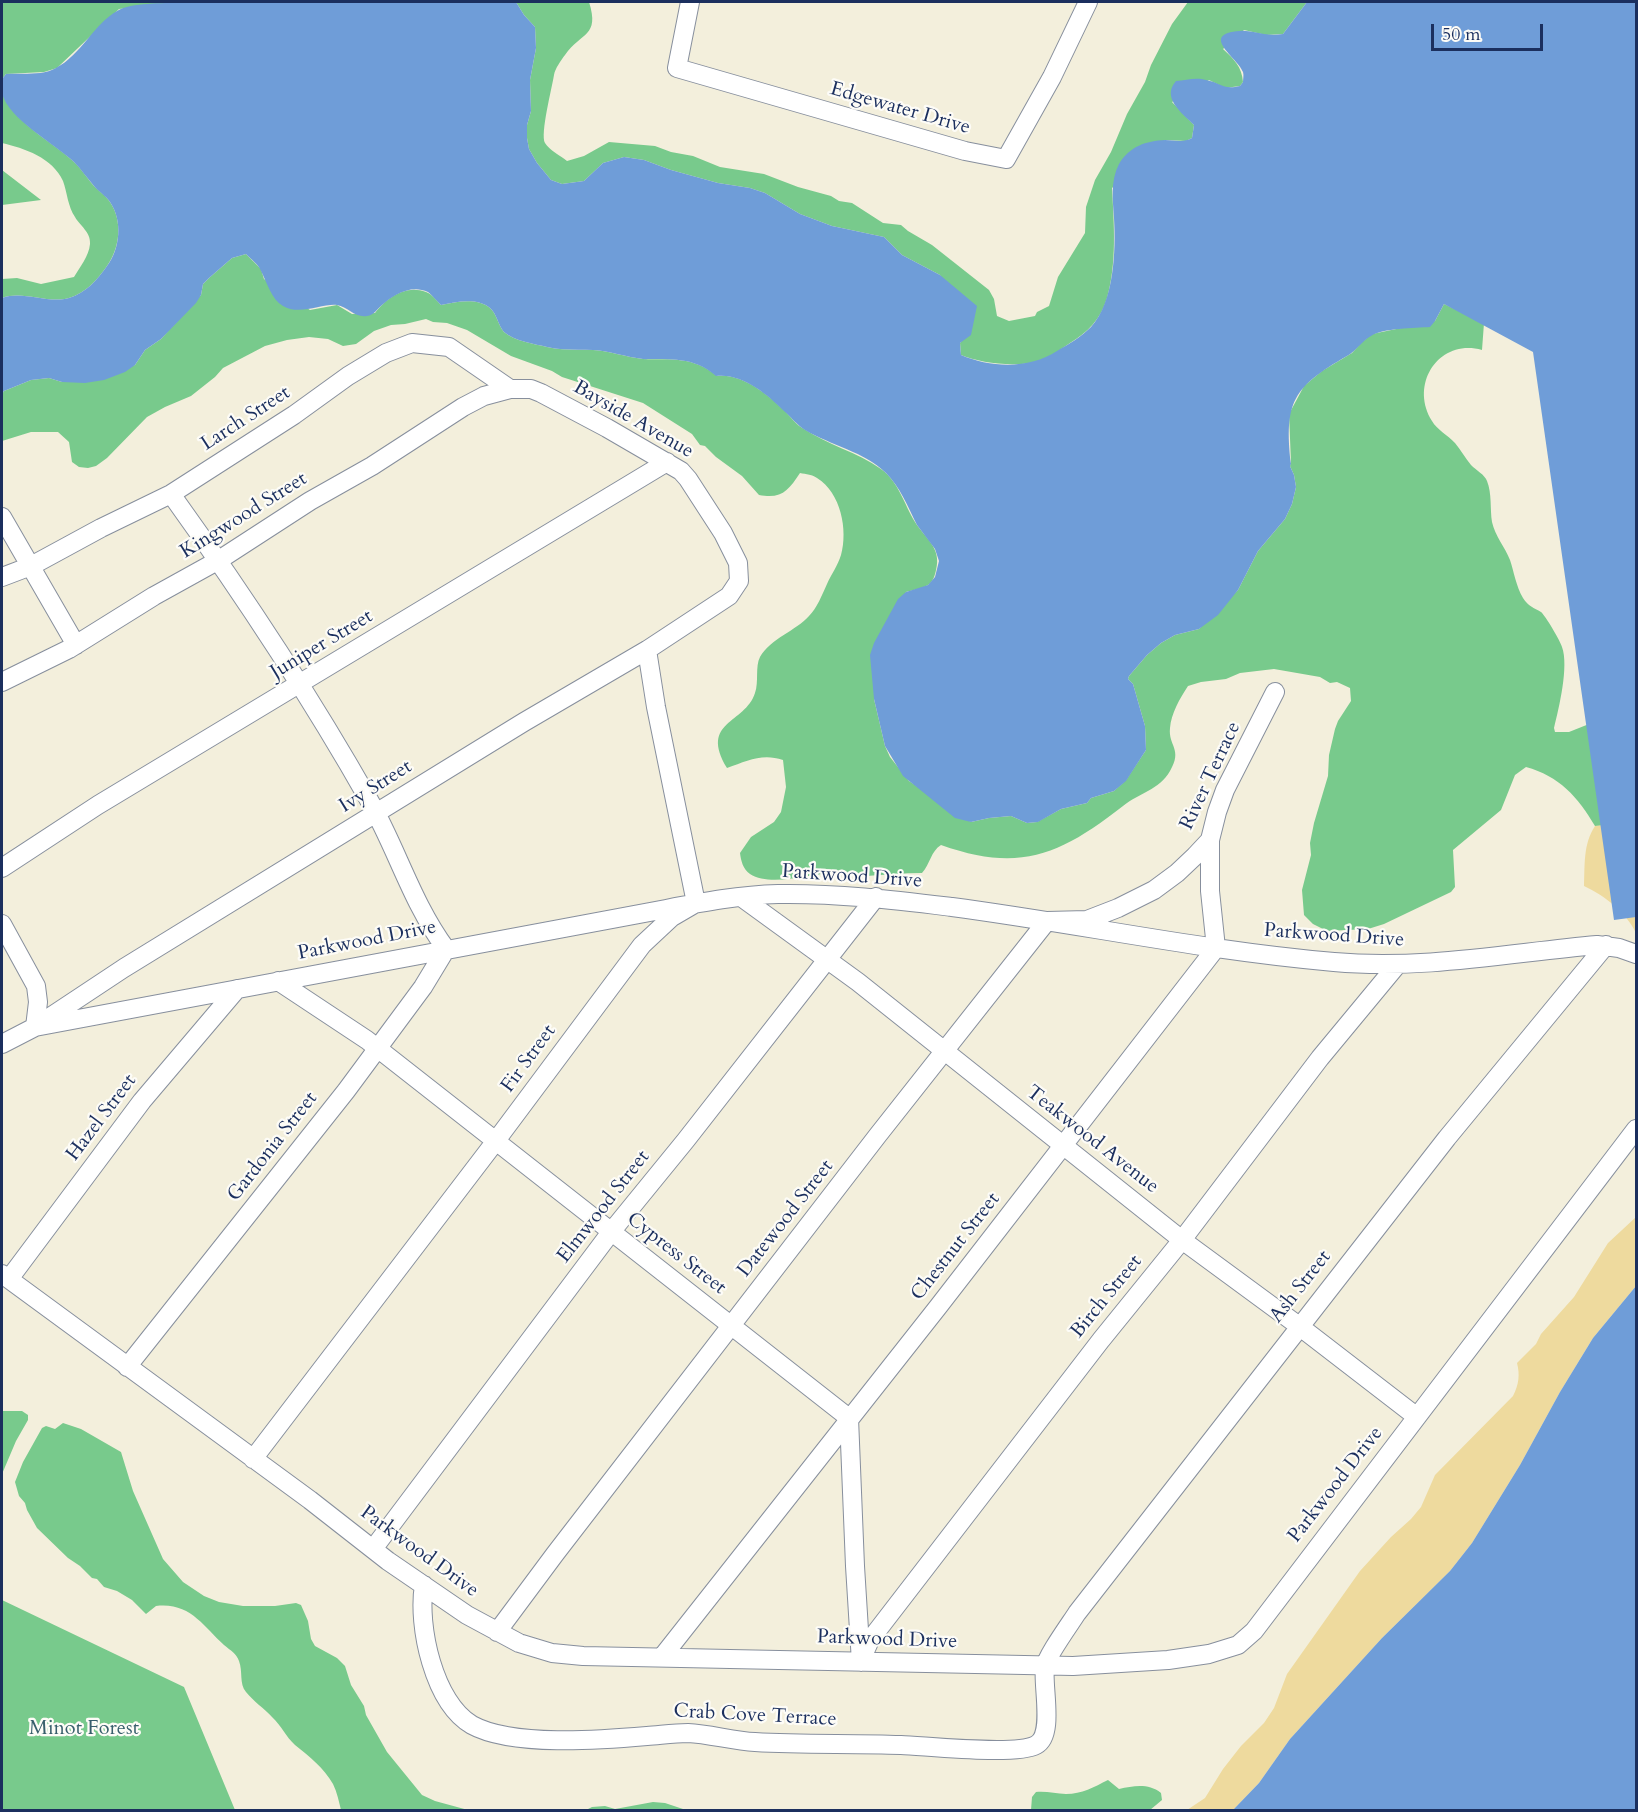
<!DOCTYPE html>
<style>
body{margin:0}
#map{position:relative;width:1638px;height:1812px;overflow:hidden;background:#f3efdc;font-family:Cardo,serif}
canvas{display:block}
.frame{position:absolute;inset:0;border:3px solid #1b2f5e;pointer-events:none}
.scale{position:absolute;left:1431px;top:24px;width:112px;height:27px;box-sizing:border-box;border:3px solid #1b2f5e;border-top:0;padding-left:8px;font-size:18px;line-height:21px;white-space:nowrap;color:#1b2f5e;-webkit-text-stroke:4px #fdfcf7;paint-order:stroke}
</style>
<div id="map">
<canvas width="1638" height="1812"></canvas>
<div class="frame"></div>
<div class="scale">50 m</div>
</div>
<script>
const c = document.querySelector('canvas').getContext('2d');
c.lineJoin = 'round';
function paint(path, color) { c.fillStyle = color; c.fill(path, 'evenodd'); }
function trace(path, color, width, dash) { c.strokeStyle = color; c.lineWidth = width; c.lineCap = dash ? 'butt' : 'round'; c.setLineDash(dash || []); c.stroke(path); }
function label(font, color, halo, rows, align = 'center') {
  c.font = font + ' Cardo,serif'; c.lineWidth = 4.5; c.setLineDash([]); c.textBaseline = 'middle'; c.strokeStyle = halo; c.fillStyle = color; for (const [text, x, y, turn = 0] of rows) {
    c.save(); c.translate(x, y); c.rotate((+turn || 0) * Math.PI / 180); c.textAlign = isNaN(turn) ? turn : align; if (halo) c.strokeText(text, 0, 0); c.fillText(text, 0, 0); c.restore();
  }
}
const green = new Path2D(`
 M 2,2 L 182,2 L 119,9 L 57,68 L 44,72 L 6,74 L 2,79 Z
 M 516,2 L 589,2 C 600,37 581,32 565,55 C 561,60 555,69 554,75 C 552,88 540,134 545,143 C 549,150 561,156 567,161 L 584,156 L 609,142 L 655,146 L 671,152 L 693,156 L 720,167 L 764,174 L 798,187 L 831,196 L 839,201 L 852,203 L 883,223 L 901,225 L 908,231 L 932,245 L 989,290 L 994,299 L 997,316 L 1009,321 L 1035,316 L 1037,312 L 1049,306 L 1058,277 L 1085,233 L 1086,207 L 1095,180 L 1111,152 L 1127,114 L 1145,82 L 1151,65 L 1172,24 L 1188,2 L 1307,2 L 1283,34 L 1266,35 L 1244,30 L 1223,49 C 1234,59 1242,67 1243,82 L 1240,86 L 1225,88 L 1209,80 L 1172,102 L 1194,125 L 1192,138 L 1186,141 L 1165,140 L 1112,188 C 1114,224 1117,263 1107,298 C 1101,319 1088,332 1070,343 C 1062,348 1055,354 1046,358 C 1024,369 983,364 961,355 L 960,343 L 965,337 L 940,275 L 902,255 L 884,237 L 832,226 L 800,214 L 765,193 L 750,188 L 718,183 L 671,170 L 644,160 L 624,157 L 603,163 L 584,181 L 562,184 L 551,180 L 537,163 L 529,149 L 527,138 L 527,125 L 531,111 L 530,80 L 536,48 L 535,27 L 524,15 Z
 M 2,92 C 15,124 49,139 73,161 C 81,168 87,178 94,186 C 99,191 106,196 110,202 C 123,221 120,248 107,266 C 97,280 86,293 69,298 C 47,304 23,290 2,298 L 2,279 L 17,278 L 41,284 L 74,277 C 80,267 89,256 90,244 C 91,232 80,226 75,217 C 68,207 67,192 63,181 C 53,158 24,148 2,143 Z
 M 2,170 L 41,200 L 2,205 Z
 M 246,254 L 261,269 L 264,279 L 310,310 L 337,305 L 352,314 L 375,313 C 386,298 406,284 426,292 C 432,294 437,301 441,305 C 456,302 477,297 490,308 C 497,314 498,325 504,332 C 514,341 535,344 547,347 C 563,351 577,349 593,350 C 610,351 626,357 643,359 C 671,360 693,356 717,376 C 742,373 767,394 784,410 C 790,416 796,425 804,429 C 828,445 857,452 881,469 C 899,482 904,504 915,522 C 925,538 942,548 936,570 C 935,575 933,582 928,585 C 922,589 912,590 906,592 L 874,699 L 885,746 L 890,757 L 909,781 L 971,822 L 989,818 L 1011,816 L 1027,823 L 1037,822 L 1061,809 L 1087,803 L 1091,798 L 1114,791 L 1126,780 L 1146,750 L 1145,726 L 1133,684 L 1128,679 L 1129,676 L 1147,655 L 1161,643 L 1175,635 L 1199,629 L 1238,590 L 1258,551 L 1285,519 L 1292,504 L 1296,487 L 1294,475 L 1290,466 L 1291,463 L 1289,414 L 1304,386 L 1322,371 L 1352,353 L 1362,342 L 1372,334 L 1435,321 L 1444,304 L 1484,323 L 1482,350 C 1439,338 1409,384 1432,421 C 1437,430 1448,435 1455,443 C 1461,450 1465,458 1471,465 C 1476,470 1485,475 1487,481 C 1492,493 1490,510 1492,522 C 1495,536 1505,547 1510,560 C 1514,572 1516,586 1523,598 C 1528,606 1534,608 1541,612 C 1545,615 1561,642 1562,647 C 1569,666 1559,708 1554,728 L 1555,732 L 1569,732 L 1589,724 L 1624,824 L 1595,826 C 1578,797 1559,776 1526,767 L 1515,775 L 1501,810 L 1453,850 L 1455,887 L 1451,892 L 1384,924 L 1368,929 L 1327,931 L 1313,924 L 1304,915 L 1302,890 L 1311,855 L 1310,843 L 1314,823 L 1328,776 L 1329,755 L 1335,729 L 1338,721 L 1351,701 L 1350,688 L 1337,682 L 1330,683 L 1320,677 L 1274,669 L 1240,673 L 1226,679 L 1201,682 L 1188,686 C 1180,698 1171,714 1170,728 C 1168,746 1183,749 1170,771 C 1159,790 1139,793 1123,806 C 1060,855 1020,873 941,845 C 931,851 930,864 922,873 C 903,873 885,875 866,876 C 855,876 844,873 833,873 C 810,874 770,887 750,874 C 743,869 741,861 740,853 L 751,837 L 774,822 L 781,812 L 786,787 L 783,760 C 762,753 747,761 727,768 C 699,721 745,724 755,693 C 759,682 755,666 760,657 C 770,639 797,630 809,616 C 817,608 822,595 827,584 C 831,575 838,565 841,555 C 848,530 841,493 817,478 C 813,475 806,474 800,473 C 788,491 782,499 759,495 L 742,476 L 716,457 L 705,446 L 700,445 L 692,434 L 643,403 L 562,377 L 552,371 L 511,356 L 467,330 L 447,323 L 433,322 L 426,319 L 405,324 L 391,325 L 374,331 L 356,344 L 343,346 L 328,339 L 309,337 L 287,340 L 265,346 L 223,368 L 215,377 L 191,396 L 165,407 L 147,417 L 107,458 L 96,466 L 88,468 L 79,467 L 72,462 L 69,442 L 58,432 L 31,432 L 2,441 L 2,394 L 4,391 L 31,380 L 49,378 L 62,382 L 135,365 L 145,350 L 161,339 L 201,295 L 203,284 L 209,278 L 232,258 Z
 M 2,1411 L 22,1411 L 28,1415 L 28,1420 L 16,1441 L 2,1474 Z
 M 63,1423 L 81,1429 L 121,1452 L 133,1491 L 163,1559 L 183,1582 L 204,1596 L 219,1602 L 243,1606 L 275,1606 L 296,1603 L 301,1605 L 308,1621 L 311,1639 L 315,1646 L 337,1658 L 345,1666 L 351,1685 L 364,1706 L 366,1715 L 387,1752 L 422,1795 L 435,1801 L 468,1810 L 341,1810 C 339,1802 337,1792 333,1784 C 324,1768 309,1756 295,1745 C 286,1737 281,1725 272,1717 C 264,1708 254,1702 246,1692 C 239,1684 243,1671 239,1661 C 236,1653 231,1651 224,1645 C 203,1626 190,1602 156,1606 L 146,1614 L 132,1600 L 117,1591 L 104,1587 L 97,1579 L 92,1578 L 80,1566 L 68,1558 L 37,1528 L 27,1510 L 25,1503 L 19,1496 L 15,1482 L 23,1462 L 42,1428 L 46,1426 L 55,1429 Z
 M 2,1600 L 184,1687 L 235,1810 L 2,1810 Z
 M 1108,1780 L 1119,1789 C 1134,1786 1148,1783 1161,1793 L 1162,1800 L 1150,1810 L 1031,1810 L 1032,1797 L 1036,1792 C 1047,1791 1056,1794 1066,1794 C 1082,1794 1094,1787 1108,1780 Z
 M 653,1802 L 665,1803 L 686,1810 L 586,1810 L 592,1807 L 605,1806 L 615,1809 Z`);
const sand = new Path2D(`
 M 1624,824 L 1636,873 L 1636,933 C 1626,912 1605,896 1584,886 C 1585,865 1583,844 1595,826 Z
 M 1636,1217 L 1636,1286 L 1593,1338 L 1560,1392 L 1520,1465 L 1472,1543 L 1450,1571 L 1382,1638 L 1290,1739 L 1259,1783 L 1233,1810 L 1187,1810 L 1205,1798 L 1223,1769 L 1241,1746 L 1264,1723 L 1274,1708 L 1287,1674 L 1360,1571 L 1391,1537 L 1411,1519 L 1421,1507 L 1435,1475 L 1513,1396 C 1519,1384 1520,1375 1517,1363 L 1536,1344 L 1541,1334 L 1574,1297 L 1608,1243 Z`);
const water = new Path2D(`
 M 181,2 L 516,2 L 524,15 L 535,27 L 536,48 L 530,80 L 531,111 L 527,125 L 527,138 L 529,149 L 537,163 L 551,180 L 562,184 L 584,181 L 603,163 L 624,157 L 644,160 L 671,170 L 718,183 L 750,188 L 765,193 L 800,214 L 832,226 L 884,237 L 902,255 L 940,275 L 977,306 L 971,335 L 960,343 L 961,355 C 991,368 1030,369 1057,351 C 1069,344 1081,337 1091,327 C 1114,302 1116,251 1114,218 C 1113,201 1110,181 1119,164 C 1130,146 1146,141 1165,140 C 1175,140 1183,143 1192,138 L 1194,125 C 1182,113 1161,98 1176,81 C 1186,80 1197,77 1206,80 C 1221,83 1223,90 1240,86 L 1243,82 C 1243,79 1244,75 1243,72 C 1238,58 1198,34 1240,31 C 1248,30 1256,33 1264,34 C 1270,35 1277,35 1283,34 L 1307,2 L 1636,2 L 1636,917 L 1614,920 L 1533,352 L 1444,304 L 1435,321 L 1430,327 C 1415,328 1383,328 1371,336 C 1362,341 1356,351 1347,356 C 1293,387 1284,402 1291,464 L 1290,466 L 1294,475 L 1296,487 L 1292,504 L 1285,519 L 1258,551 L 1238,590 L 1218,615 L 1199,629 L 1175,635 L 1161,643 L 1147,655 L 1129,676 L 1128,679 L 1133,684 L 1145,726 L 1146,750 L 1126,781 L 1114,791 L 1091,798 L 1087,803 L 1061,809 L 1038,822 L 1027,823 L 1011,816 L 989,818 L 971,822 L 955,818 L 903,776 L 885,746 L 874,699 L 870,655 L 874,643 L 898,599 L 906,592 L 928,585 L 935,577 L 939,561 L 935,549 L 917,525 C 908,507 900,487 886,473 C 865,452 830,445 805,430 C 797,425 791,417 784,411 C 767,394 742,373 716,376 C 693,356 671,360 643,359 C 626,357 610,351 593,350 C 577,349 563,351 547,347 C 535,344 514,341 504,332 C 498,325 497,314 490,308 C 477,297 456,302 441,305 C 437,301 432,295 428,292 C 411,284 393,295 382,305 C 377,309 374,315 367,316 C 355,318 348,307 337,305 C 324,303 299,316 283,306 C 271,299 267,282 261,271 C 259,265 251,259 246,254 L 232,258 L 209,278 L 203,284 L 201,295 L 196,303 L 161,339 L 145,350 L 135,365 L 125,372 L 104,380 L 85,383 L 62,382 L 49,378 L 31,380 L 4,391 L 2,394 L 2,298 C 23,290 47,304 69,298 C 86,293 97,280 107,266 C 120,249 123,221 110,202 C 106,196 99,192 94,186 C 87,178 81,169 74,162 C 55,144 8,119 2,93 C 1,89 2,83 2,79 L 6,74 C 22,73 42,76 56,68 C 81,55 93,25 117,11 C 132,2 163,4 181,2 Z
 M 1636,1286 L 1636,1810 L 1233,1810 L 1259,1783 L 1290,1739 L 1382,1638 L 1450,1571 L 1472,1543 L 1520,1465 L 1560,1392 L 1593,1338 Z`);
const minor = new Path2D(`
 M 690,2 L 677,68 L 965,151 L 1006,159 L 1052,77 L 1088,2
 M 2,517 L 76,645
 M 2,577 L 31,566 L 101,528 L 171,494 L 294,415 L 348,376 L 386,353 L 412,343 L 449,347 L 510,389
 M 2,682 L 69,649 L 154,596 L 219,560 L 310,501 L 372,466 L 463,407 L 484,396 L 510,389 L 531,389 L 541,393 L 607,428 L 681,471 L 688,479 L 723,533 L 738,563 L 739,581 L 729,596 L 647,650 L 524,722 L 124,968 L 35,1027
 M 2,868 L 98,805 L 667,462
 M 741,897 L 858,982 L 1182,1240 L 1299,1326 L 1417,1417
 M 2,924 L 36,986 L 38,1002 L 35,1027
 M 278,981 L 367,1040 L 849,1418 L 855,1566 L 861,1662
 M 2,1044 L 35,1027 L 666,909 C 703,902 740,895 778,894 C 837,893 894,900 952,907 C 1080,924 1206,951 1334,962 C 1423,970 1509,953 1597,945 L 1619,948 L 1636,954
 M 2,1274 L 310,1500 L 388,1561 L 467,1615 L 519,1643 L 552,1653 L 583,1656 L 1073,1666 L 1168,1660 L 1209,1654 L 1238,1645 L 1254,1631 L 1636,1129
 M 9,1279 L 142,1101 L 237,989
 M 127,1367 L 346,1091 L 423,987 L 446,949 C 412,903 397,849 369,800 C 309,694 242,593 171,494
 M 253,1459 L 495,1142 L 642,945 L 672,917 L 696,903 L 656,707 L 647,650
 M 373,1549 L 611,1232 L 686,1140 L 876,897
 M 424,1585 C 417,1626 434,1703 472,1725 C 512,1747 601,1740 647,1736 C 661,1735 674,1733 688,1733 C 710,1734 733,1741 755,1742 C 804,1745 852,1743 901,1745 C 927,1746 1016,1756 1036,1745 C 1055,1735 1042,1686 1045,1667 C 1046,1657 1070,1624 1077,1613 L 1447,1138 L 1606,945
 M 497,1632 L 555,1554 L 878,1135 L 1047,921 L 1087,920 L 1118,908 L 1154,890 L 1177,873 L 1195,856 L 1210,840 L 1217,812 L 1225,790 L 1275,692
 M 662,1657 L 938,1307 L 1216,948 L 1210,891 L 1210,840
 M 861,1660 L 870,1640 L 1101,1340 L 1182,1240 L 1320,1058 L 1397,965`);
const streetNames = [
 ["Edgewater Drive",900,109,16],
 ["Larch Street",246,419,-33],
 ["Bayside Avenue",633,420,30],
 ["Kingwood Street",244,516,-32],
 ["Juniper Street",322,645,-31],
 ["River Terrace",1211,776,-65],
 ["Ivy Street",376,787,-32],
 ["Parkwood Drive",852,877,4],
 ["Parkwood Drive",1334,936,4],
 ["Parkwood Drive",367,941,-11],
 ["Fir Street",529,1059,-54],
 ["Hazel Street",102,1118,-53],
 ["Teakwood Avenue",1092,1140,38],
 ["Gardonia Street",273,1147,-52],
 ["Elmwood Street",604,1207,-52],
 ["Datewood Street",786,1219,-52],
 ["Chestnut Street",956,1247,-52],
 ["Cypress Street",676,1254,38],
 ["Ash Street",1301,1287,-52],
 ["Birch Street",1107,1297,-51],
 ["Parkwood Drive",1336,1485,-52],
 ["Parkwood Drive",419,1552,36],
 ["Parkwood Drive",887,1640,2],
 ["Crab Cove Terrace",755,1716,3]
];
const parkNames = [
 ["Minot Forest",84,1729]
];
paint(green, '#78ca8c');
paint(sand, '#eeda9e');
paint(water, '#6f9dd8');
trace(minor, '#878f9d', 20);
trace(minor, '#fff', 18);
label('20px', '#1b2f5e', '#fdfcf7', streetNames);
label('20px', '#375e6c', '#fdfcf7', parkNames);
</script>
